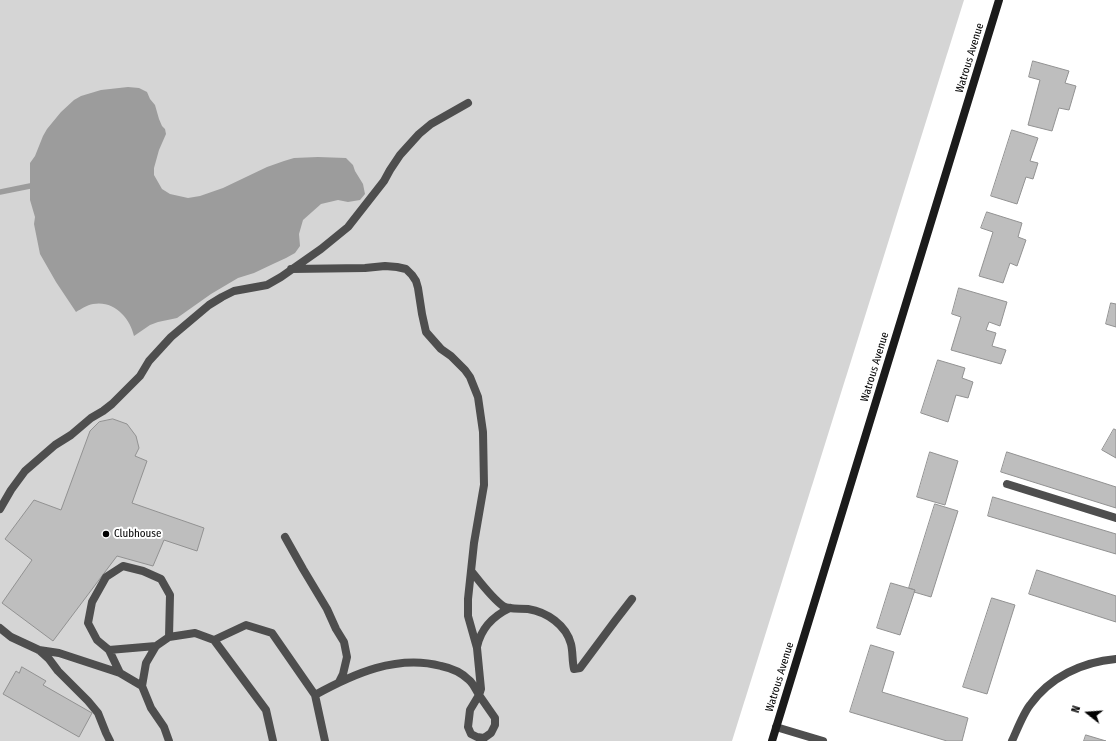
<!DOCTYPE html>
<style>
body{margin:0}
#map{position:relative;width:1116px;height:741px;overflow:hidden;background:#fff;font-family:"Fira Sans Condensed",sans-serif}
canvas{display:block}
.north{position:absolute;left:1068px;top:693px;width:40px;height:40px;-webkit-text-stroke:3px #fff;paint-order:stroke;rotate:287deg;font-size:11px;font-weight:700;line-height:16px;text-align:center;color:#000}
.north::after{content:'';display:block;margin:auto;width:14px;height:18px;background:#000;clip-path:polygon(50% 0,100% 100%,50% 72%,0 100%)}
</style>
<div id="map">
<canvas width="1116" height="741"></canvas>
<div class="north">N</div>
</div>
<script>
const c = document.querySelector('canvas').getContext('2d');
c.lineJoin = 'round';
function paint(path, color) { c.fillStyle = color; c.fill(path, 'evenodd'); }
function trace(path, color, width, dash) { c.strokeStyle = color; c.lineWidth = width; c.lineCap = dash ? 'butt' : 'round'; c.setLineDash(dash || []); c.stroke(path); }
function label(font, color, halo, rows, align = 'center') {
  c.font = font + ' "Fira Sans Condensed",sans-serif'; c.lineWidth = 4; c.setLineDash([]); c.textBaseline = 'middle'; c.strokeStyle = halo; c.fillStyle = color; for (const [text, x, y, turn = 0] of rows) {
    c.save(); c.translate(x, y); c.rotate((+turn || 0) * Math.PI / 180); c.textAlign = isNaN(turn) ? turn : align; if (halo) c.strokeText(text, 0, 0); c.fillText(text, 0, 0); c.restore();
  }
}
const green = new Path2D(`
 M 0,0 L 964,0 L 732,741 L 0,741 Z`);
const water = new Path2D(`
 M 128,87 L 139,88 L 147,92 L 150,99 L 155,105 L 159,119 L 162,126 L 165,129 L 166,134 L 159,150 L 154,168 L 154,175 L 162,189 L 170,194 L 188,198 L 200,196 L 223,188 L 267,167 L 284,161 L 294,158 L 318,157 L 346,158 L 353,165 L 355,171 L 363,184 L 365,194 L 360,200 L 348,202 L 338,200 L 321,204 L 303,220 L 299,234 L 300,246 L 295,253 L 286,258 L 273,264 L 254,273 L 238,278 L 211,294 L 177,318 L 158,322 L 150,325 L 134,336 C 130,318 114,300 93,304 C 87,305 81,309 76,312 L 56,282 L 40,254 L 34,224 L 35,217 L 30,200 L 30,163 L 35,156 L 43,136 L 47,129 L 61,112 L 74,100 L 81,96 L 101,90 Z`);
const stream = new Path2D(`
 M 0,192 L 30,186`);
const building = new Path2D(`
 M 1033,61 L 1069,71 L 1065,83 L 1076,86 L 1069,110 L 1059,108 L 1052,131 L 1028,125 L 1040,80 L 1029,77 Z
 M 1012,130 L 1038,138 L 1030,161 L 1038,163 L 1033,179 L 1026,177 L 1017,204 L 991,196 Z
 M 987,212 L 1022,223 L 1018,237 L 1026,240 L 1017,266 L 1010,263 L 1003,283 L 979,276 L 993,232 L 981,228 Z
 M 959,288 L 1007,302 L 1000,326 L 989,322 L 986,330 L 996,333 L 992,346 L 1006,350 L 1001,364 L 951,350 L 961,317 L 952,314 Z
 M 1111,303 L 1116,304 L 1116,327 L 1106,324 Z
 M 938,360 L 965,368 L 962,378 L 973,382 L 968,398 L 956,395 L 948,422 L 921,413 Z
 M 113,419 L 127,424 L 136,436 L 139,448 L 135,456 L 147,461 L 132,503 L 204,528 L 197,551 L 164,540 L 153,566 L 117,556 L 53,641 L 2,603 L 32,560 L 5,539 L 34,500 L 61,510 L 90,431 L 99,422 Z
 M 1114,429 L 1116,430 L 1116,458 L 1102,450 Z
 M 930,452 L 958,461 L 945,505 L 917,497 Z
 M 1007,452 L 1116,487 L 1116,508 L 1001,472 Z
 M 993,497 L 1116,534 L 1116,554 L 988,516 Z
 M 935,504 L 958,511 L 931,597 L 914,592 L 915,590 L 909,588 Z
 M 1037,570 L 1116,596 L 1116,622 L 1029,594 Z
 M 891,583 L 915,590 L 900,635 L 877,628 Z
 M 992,598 L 1015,605 L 987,694 L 963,687 Z
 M 871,645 L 894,652 L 882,692 L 968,718 L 962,741 L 947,741 L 850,712 Z
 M 22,667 L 46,681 L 43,685 L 92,713 L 79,737 L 3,694 L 16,671 L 19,673 Z
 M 1086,735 L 1106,741 L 1084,741 Z`);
const lane = new Path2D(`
 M 291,269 L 365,268 L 385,266 L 397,267 L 406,269 L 412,275 L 416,281 L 418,288 L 422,314 L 426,332 L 441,349 L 451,356 L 465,370 L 470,377 L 478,397 L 483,432 L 484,485 L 474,543 L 468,599 L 468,616 L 477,648 L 481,689 L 479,695 L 495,718 L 495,725 L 491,733 L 484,738 L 477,737 L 471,734 L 468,727 L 470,710 L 479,695 C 476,690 473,683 469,680 C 462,673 451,668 441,666 C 397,654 353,674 315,695
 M 1007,484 L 1116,518
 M 0,509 L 11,490 L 25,471 L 55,445 L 71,435 L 91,418 L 103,411 L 112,404 L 140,376 L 149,361 L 171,337 L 209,305 L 222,297 L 234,291 L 267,285 L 281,277 L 321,249 L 348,227 L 384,181 L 390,170 L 400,155 L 419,134 L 431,124 L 468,103
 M 285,537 L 303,569 L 327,609 L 336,629 L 344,642 L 347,657 L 343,674 L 339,682
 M 472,572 C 481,583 491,597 503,606 C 510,610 520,608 528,609 C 547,612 566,625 571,644 C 573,652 572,660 574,669 L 580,668 L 615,621 L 632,599
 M 0,628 L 11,637 L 39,650 L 49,659 L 58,671 L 88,701 L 98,713 L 106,733 L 110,741
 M 214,640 L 246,625 L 272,633 L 315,695 L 325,741
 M 477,647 C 481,628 493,616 510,608
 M 39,650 L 59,653 L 120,673
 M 109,650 L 156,646
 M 142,686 L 120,673 L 109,650 L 97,640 L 88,623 L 92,602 L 106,577 L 123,566 L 143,571 L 161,579 L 170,595 L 169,637
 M 776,727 L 823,741
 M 169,741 L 164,727 L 151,708 L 142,686 L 146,663 L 156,646 L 169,637 L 195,633 L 214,640 L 266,710 L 273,741
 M 1012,741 C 1017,730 1023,714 1030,705 C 1050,677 1082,662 1116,659`);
const secondary = new Path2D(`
 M 772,741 L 999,0`);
const markers = [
 [106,534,4,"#000"]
];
const streetNames = [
 ["Watrous Avenue",970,58,-73],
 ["Watrous Avenue",875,367,-73],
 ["Watrous Avenue",780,677,-73]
];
const poiNames = [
 ["Clubhouse",114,534]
];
paint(green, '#d5d5d5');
paint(water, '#9c9c9c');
trace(stream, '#9c9c9c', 5.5);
paint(building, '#bebebe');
trace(building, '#929292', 1);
trace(lane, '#4e4e4e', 8);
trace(secondary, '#1b1b1b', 8);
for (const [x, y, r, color] of markers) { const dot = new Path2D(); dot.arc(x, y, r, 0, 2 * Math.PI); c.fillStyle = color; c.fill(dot); trace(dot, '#fff', 1.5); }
label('11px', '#000', '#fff', streetNames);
label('11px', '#000', '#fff', poiNames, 'left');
</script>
